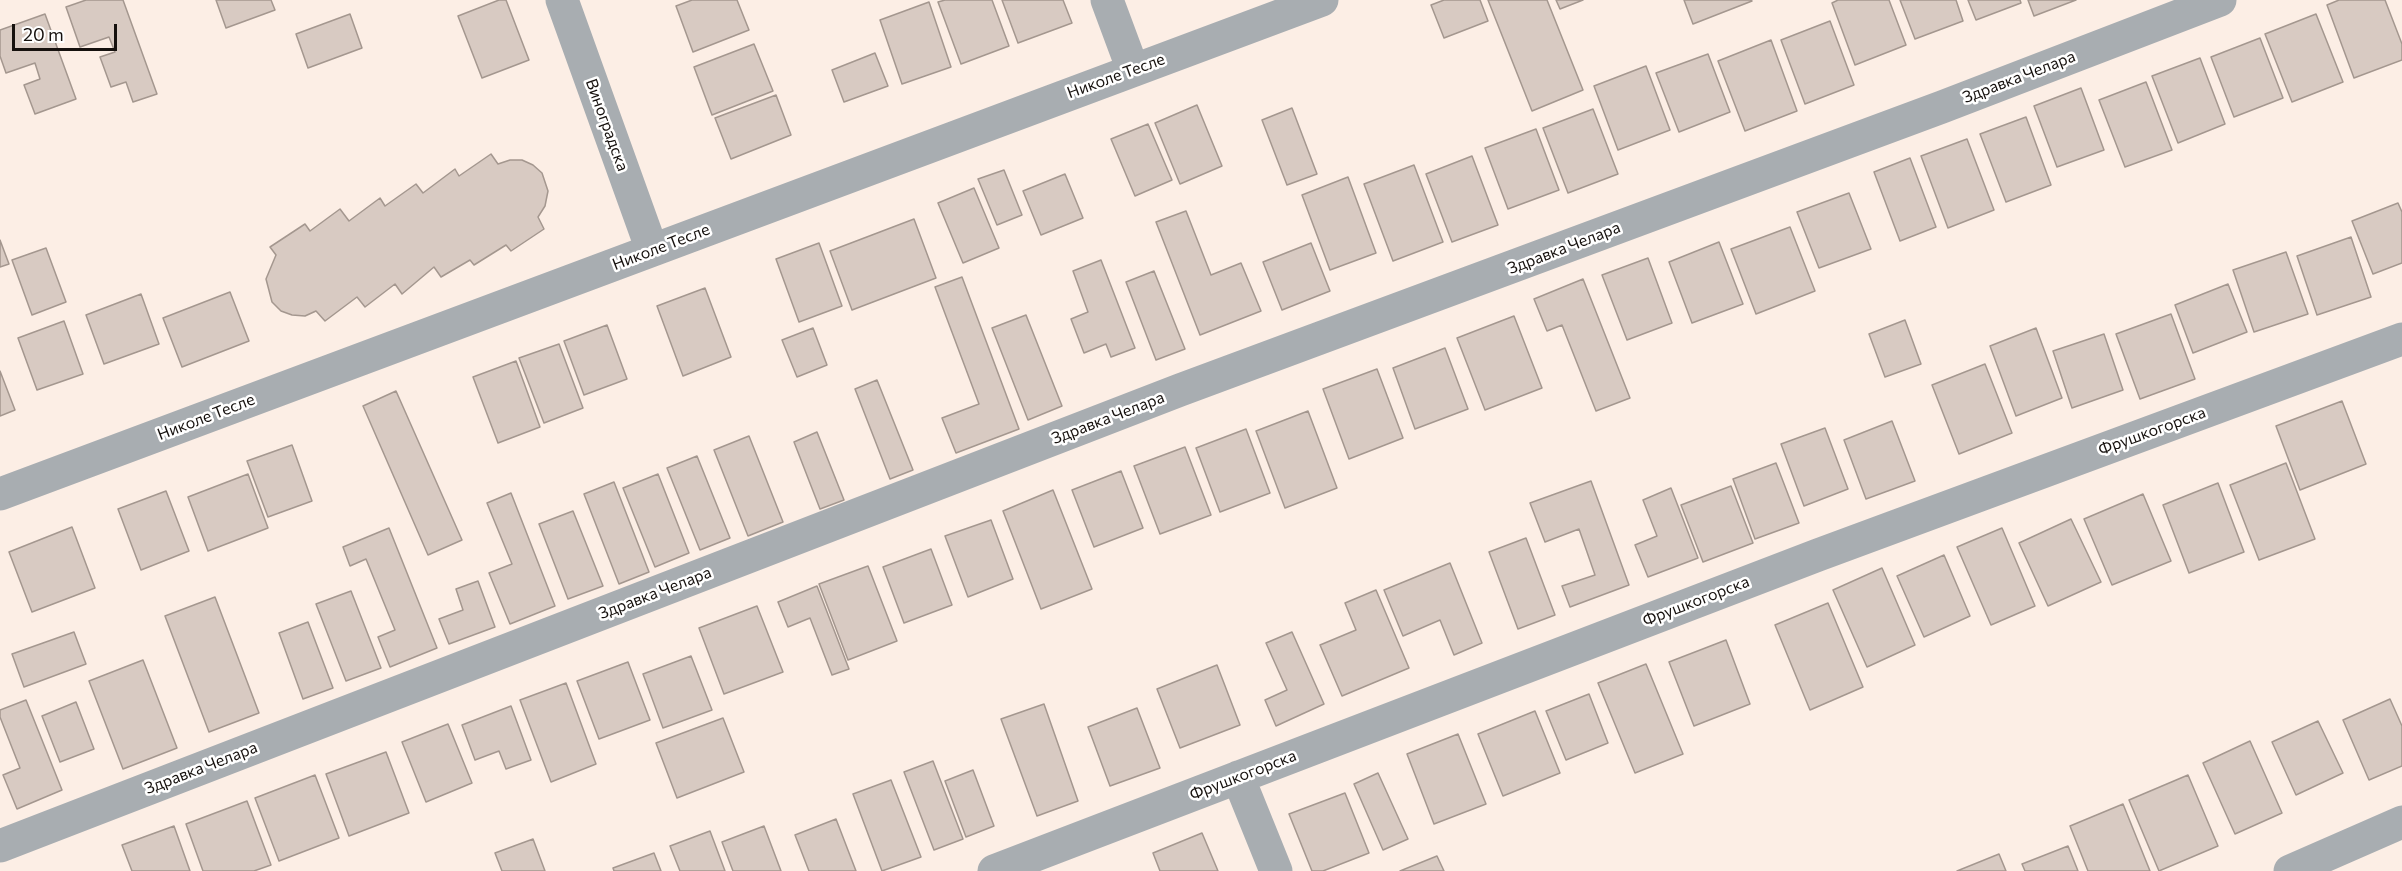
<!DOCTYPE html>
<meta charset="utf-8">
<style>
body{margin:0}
#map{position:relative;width:2402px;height:871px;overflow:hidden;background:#fceee5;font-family:Commissioner,sans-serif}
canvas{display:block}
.scale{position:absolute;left:12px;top:24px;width:105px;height:27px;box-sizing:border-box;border:3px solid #16110e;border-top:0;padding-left:8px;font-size:18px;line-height:21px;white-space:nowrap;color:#16110e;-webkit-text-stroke:4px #fff;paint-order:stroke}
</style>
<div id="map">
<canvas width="2402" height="871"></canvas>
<div class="scale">20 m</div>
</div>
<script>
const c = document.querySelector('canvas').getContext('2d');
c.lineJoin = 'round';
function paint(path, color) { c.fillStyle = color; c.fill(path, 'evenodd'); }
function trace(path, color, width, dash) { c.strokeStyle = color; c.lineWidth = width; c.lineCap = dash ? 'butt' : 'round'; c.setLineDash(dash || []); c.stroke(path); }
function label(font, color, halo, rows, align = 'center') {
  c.font = font + ' Commissioner,sans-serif'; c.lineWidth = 5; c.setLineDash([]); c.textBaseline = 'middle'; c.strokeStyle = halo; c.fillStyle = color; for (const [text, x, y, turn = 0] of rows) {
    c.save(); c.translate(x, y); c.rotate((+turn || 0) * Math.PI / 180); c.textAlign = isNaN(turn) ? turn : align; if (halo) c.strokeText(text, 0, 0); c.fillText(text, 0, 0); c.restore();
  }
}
const building = new Path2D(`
 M 86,0 L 123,0 L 157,94 L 133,102 L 126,82 L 111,87 L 100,57 L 115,52 L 109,37 L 80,47 L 66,7 Z
 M 216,0 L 271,0 L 275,10 L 226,28 Z
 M 499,0 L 506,0 L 529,60 L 482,78 L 458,16 Z
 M 692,0 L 737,0 L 749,30 L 693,52 L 676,6 Z
 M 945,0 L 992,0 L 1009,46 L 961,64 L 938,2 Z
 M 1002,0 L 1063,0 L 1072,23 L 1018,43 Z
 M 1444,0 L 1480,0 L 1488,21 L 1444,38 L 1431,5 Z
 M 1488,0 L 1547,0 L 1583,90 L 1532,111 Z
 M 1556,0 L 1583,0 L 1560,9 Z
 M 1684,0 L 1751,0 L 1752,1 L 1693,24 Z
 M 1838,0 L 1889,0 L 1906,45 L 1855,65 L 1832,3 Z
 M 1900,0 L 1956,0 L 1963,21 L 1915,39 Z
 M 1968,0 L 2020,0 L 2021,3 L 1976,20 Z
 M 2028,0 L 2076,0 L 2034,16 Z
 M 2339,0 L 2385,0 L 2402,44 L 2402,60 L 2354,78 L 2327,5 Z
 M 929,2 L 951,67 L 902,84 L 880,20 Z
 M 45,14 L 76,99 L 35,114 L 24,85 L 40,79 L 35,63 L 6,73 L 0,56 L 0,30 Z
 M 350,14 L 362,48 L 308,68 L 296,34 Z
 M 2316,14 L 2343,82 L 2292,102 L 2265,34 Z
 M 1830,21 L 1854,85 L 1805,104 L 1781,40 Z
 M 2260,38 L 2283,98 L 2234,117 L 2211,57 Z
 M 1771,40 L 1797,111 L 1745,131 L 1718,61 Z
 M 754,44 L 773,91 L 712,115 L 694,67 Z
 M 875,53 L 888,86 L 844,102 L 832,70 Z
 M 1708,54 L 1730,112 L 1679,132 L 1656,73 Z
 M 2200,58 L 2225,124 L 2178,143 L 2152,76 Z
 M 1646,66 L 1670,130 L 1618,150 L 1594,86 Z
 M 2146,82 L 2172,150 L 2125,167 L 2099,100 Z
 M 2081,88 L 2104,150 L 2057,167 L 2034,106 Z
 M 776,95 L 791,135 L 731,159 L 715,118 Z
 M 1197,105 L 1222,166 L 1180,184 L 1155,123 Z
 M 1292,108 L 1317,174 L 1287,185 L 1262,120 Z
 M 1593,109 L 1618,174 L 1568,193 L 1543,128 Z
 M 2026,117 L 2051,185 L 2006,202 L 1980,134 Z
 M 1148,124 L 1172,180 L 1135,196 L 1111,139 Z
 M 1536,129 L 1559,190 L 1508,209 L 1485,148 Z
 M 1967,139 L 1994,210 L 1948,228 L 1921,156 Z
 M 491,154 L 498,164 L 510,160 L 522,160 L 533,165 L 542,173 L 548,191 L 545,206 L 538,217 L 544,229 L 511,251 L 506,245 L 474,265 L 470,260 L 441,277 L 434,267 L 402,294 L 395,284 L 365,307 L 357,297 L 325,321 L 316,311 L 305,316 L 292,315 L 281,311 L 272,302 L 266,279 L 276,255 L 270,247 L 305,224 L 310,231 L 340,209 L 349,221 L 380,198 L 385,206 L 416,184 L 423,193 L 455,169 L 459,176 Z
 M 1472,156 L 1498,225 L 1452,242 L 1426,174 Z
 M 1910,158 L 1936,227 L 1900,241 L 1874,172 Z
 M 1414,165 L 1443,242 L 1393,261 L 1364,184 Z
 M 1004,170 L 1022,215 L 997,225 L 978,179 Z
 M 1065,174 L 1083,218 L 1041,235 L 1023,191 Z
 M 1348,177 L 1376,253 L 1330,270 L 1302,195 Z
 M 974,188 L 999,248 L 963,263 L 938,203 Z
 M 1849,193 L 1871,249 L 1819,268 L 1797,212 Z
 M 2398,203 L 2402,212 L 2402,263 L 2373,274 L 2352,221 Z
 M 1186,211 L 1211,275 L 1241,263 L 1261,311 L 1200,335 L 1156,222 Z
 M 914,219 L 936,278 L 852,310 L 830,251 Z
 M 1790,227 L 1815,291 L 1756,314 L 1731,249 Z
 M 2351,237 L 2371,297 L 2317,315 L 2297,256 Z
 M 0,240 L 9,264 L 0,267 Z
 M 1719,242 L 1743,304 L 1692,323 L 1669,262 Z
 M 819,243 L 842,306 L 799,322 L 776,259 Z
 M 1311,243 L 1330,291 L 1282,310 L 1263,262 Z
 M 46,248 L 66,302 L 32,315 L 12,260 Z
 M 2286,252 L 2308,314 L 2254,332 L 2233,270 Z
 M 1648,258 L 1672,323 L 1627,340 L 1602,275 Z
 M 1101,260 L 1135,348 L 1111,357 L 1106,344 L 1084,353 L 1071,319 L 1088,312 L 1073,271 Z
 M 1154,271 L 1185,349 L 1156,360 L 1126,282 Z
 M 962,277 L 1019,429 L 956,453 L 942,418 L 979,404 L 935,287 Z
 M 1583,279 L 1630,398 L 1596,411 L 1562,325 L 1547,331 L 1534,299 Z
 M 2228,284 L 2247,332 L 2193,353 L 2175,305 Z
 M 705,288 L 731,357 L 683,376 L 657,306 Z
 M 230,292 L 249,341 L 182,367 L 163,318 Z
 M 141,294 L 159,344 L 104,364 L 86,315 Z
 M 2171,314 L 2195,379 L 2140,399 L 2116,334 Z
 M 1026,315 L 1062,406 L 1028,420 L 992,328 Z
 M 1514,316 L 1542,388 L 1485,410 L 1457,338 Z
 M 1905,320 L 1921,364 L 1885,377 L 1869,334 Z
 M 64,321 L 83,374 L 37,390 L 18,338 Z
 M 607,325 L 627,379 L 584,395 L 564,341 Z
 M 813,328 L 827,365 L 797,377 L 782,340 Z
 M 2036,328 L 2062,398 L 2016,416 L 1990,346 Z
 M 2104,334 L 2123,390 L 2072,408 L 2053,351 Z
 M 559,344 L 583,408 L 544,423 L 519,358 Z
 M 1445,348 L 1468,409 L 1415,429 L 1393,368 Z
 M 516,361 L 540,427 L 498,443 L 473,377 Z
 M 1985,364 L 2012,433 L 1959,454 L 1932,385 Z
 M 1377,369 L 1403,438 L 1349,459 L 1323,389 Z
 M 0,371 L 15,410 L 0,416 Z
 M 877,380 L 913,470 L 890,479 L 855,389 Z
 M 396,391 L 462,540 L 428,555 L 363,406 Z
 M 2342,401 L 2366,464 L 2300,490 L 2276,426 Z
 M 1308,411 L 1337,488 L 1285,508 L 1256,431 Z
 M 1892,421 L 1915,481 L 1866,499 L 1844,440 Z
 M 1825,428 L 1848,489 L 1804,506 L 1781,444 Z
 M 1246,429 L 1270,493 L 1220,512 L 1196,448 Z
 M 817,432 L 844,500 L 820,509 L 794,442 Z
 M 749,436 L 783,522 L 748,536 L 714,450 Z
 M 292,445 L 312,501 L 268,517 L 247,461 Z
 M 1185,447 L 1211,515 L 1160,534 L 1134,466 Z
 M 697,456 L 730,538 L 700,550 L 667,468 Z
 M 1776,463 L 1799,523 L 1755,539 L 1733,479 Z
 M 2286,463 L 2315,539 L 2259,560 L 2230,485 Z
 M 1121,471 L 1143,528 L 1094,547 L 1072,490 Z
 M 248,474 L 268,528 L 208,551 L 188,497 Z
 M 658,474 L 689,553 L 655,567 L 623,488 Z
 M 1591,481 L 1629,585 L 1570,607 L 1562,586 L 1595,575 L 1579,529 L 1545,542 L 1530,503 Z
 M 614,482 L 649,572 L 619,584 L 584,494 Z
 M 2218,483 L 2244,552 L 2189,573 L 2163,505 Z
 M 1731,486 L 1753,543 L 1703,562 L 1681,505 Z
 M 1671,488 L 1698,558 L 1648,577 L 1635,545 L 1657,536 L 1643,500 Z
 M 1053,490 L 1092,589 L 1041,609 L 1003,511 Z
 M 166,491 L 189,551 L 141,570 L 118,509 Z
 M 511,493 L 555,606 L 510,624 L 489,573 L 512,564 L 487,503 Z
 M 2143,494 L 2171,561 L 2112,585 L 2084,519 Z
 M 573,511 L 603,586 L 568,599 L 539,524 Z
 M 2071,519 L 2101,582 L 2048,606 L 2019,543 Z
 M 991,520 L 1013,579 L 968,597 L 945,536 Z
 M 72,527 L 95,588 L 32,612 L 9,552 Z
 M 389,528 L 437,648 L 390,667 L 378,637 L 395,630 L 366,559 L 350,566 L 343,547 Z
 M 2002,528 L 2035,606 L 1991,625 L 1957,547 Z
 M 1526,538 L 1555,615 L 1518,629 L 1489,552 Z
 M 931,549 L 952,605 L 904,623 L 883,567 Z
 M 1944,555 L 1970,616 L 1924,637 L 1897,576 Z
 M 1450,563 L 1482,643 L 1454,655 L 1440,620 L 1403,636 L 1384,590 Z
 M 868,566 L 897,641 L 848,660 L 819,584 Z
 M 1882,568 L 1915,645 L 1867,667 L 1833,590 Z
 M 478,581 L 495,627 L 449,644 L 439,619 L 463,610 L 456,589 Z
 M 817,586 L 849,669 L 832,675 L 810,618 L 788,627 L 778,602 Z
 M 1376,590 L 1409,668 L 1342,696 L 1320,645 L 1356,630 L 1345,603 Z
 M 351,591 L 381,668 L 346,681 L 316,604 Z
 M 215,597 L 259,713 L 209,732 L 165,616 Z
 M 1828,603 L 1863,687 L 1810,710 L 1775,625 Z
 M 757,606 L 783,672 L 724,694 L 699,628 Z
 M 308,622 L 333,688 L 303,699 L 279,633 Z
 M 74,632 L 86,664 L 24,687 L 12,654 Z
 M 1292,632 L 1324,704 L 1276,726 L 1265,700 L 1287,690 L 1266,643 Z
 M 1726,640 L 1750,704 L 1694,726 L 1669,662 Z
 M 691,656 L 712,710 L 663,728 L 643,674 Z
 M 143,660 L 177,748 L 123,769 L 89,681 Z
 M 628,662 L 650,720 L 599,739 L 577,681 Z
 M 1646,664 L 1683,754 L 1635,773 L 1598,683 Z
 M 1217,665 L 1240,725 L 1180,748 L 1157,689 Z
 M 566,683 L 596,764 L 551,782 L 520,700 Z
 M 1589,694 L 1608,743 L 1566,760 L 1546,711 Z
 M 2390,699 L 2402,726 L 2402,766 L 2369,780 L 2343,720 Z
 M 26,700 L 62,790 L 17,809 L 3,775 L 20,768 L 0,717 L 0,710 Z
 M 76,702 L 94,749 L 60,762 L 42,716 Z
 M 1044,704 L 1078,801 L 1037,816 L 1001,719 Z
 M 511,706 L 531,760 L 506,769 L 499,751 L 475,760 L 462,725 Z
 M 1137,708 L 1160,768 L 1110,786 L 1088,727 Z
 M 1535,711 L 1560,773 L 1503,796 L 1478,734 Z
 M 723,718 L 744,772 L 677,798 L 656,743 Z
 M 2318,721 L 2343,773 L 2296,795 L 2272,742 Z
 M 448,724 L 472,783 L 426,802 L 402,742 Z
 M 1458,734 L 1486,804 L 1434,824 L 1407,754 Z
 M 2250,741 L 2282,813 L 2235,834 L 2203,763 Z
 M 386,752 L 409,813 L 349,836 L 326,774 Z
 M 933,761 L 963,839 L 934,850 L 904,772 Z
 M 973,770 L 994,826 L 966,837 L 945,781 Z
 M 1378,773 L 1408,839 L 1383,850 L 1354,784 Z
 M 315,775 L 339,838 L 279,861 L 255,798 Z
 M 2188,775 L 2218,846 L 2159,871 L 2129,800 Z
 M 891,780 L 921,857 L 882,871 L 853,794 Z
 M 1345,793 L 1369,853 L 1323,871 L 1312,871 L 1289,814 Z
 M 247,801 L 271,865 L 254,871 L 203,871 L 186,824 Z
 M 2123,804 L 2150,871 L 2088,871 L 2070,826 Z
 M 836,819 L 856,871 L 809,871 L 795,835 Z
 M 174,826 L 190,871 L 132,871 L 122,845 Z
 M 764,826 L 781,871 L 733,871 L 722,842 Z
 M 710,831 L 725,871 L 680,871 L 670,846 Z
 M 1202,833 L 1218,871 L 1160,871 L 1153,853 Z
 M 533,839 L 545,871 L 502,871 L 495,853 Z
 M 2068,846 L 2078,871 L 2025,871 L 2022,864 Z
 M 654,853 L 661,871 L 614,871 L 613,868 Z
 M 1999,854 L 2006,871 L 1957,871 Z
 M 1437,856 L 1444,871 L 1400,871 Z`);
const minor = new Path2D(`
 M 562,0 L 652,250
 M 1107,0 L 1133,70
 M 0,494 L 1322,0
 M 1238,777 L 1276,871
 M 0,846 L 1180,390 L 1942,107 L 2220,0
 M 994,871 L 1818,555 L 2402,339
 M 2290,871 L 2402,822`);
const streetNames = [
 ["Николе Тесле",1116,76,-20],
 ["Здравка Челара",2019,77,-21],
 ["Виноградска",607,125,70],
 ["Николе Тесле",661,247,-21],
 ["Здравка Челара",1564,248,-21],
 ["Николе Тесле",206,417,-21],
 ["Здравка Челара",1108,418,-21],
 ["Фрушкогорска",2152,431,-20],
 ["Здравка Челара",655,593,-21],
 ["Фрушкогорска",1696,601,-21],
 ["Здравка Челара",201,768,-21],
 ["Фрушкогорска",1243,775,-21]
];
paint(building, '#d8cac2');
trace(building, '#a4978f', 1.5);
trace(minor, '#a8adb1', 33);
label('16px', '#16110e', '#fff', streetNames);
</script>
